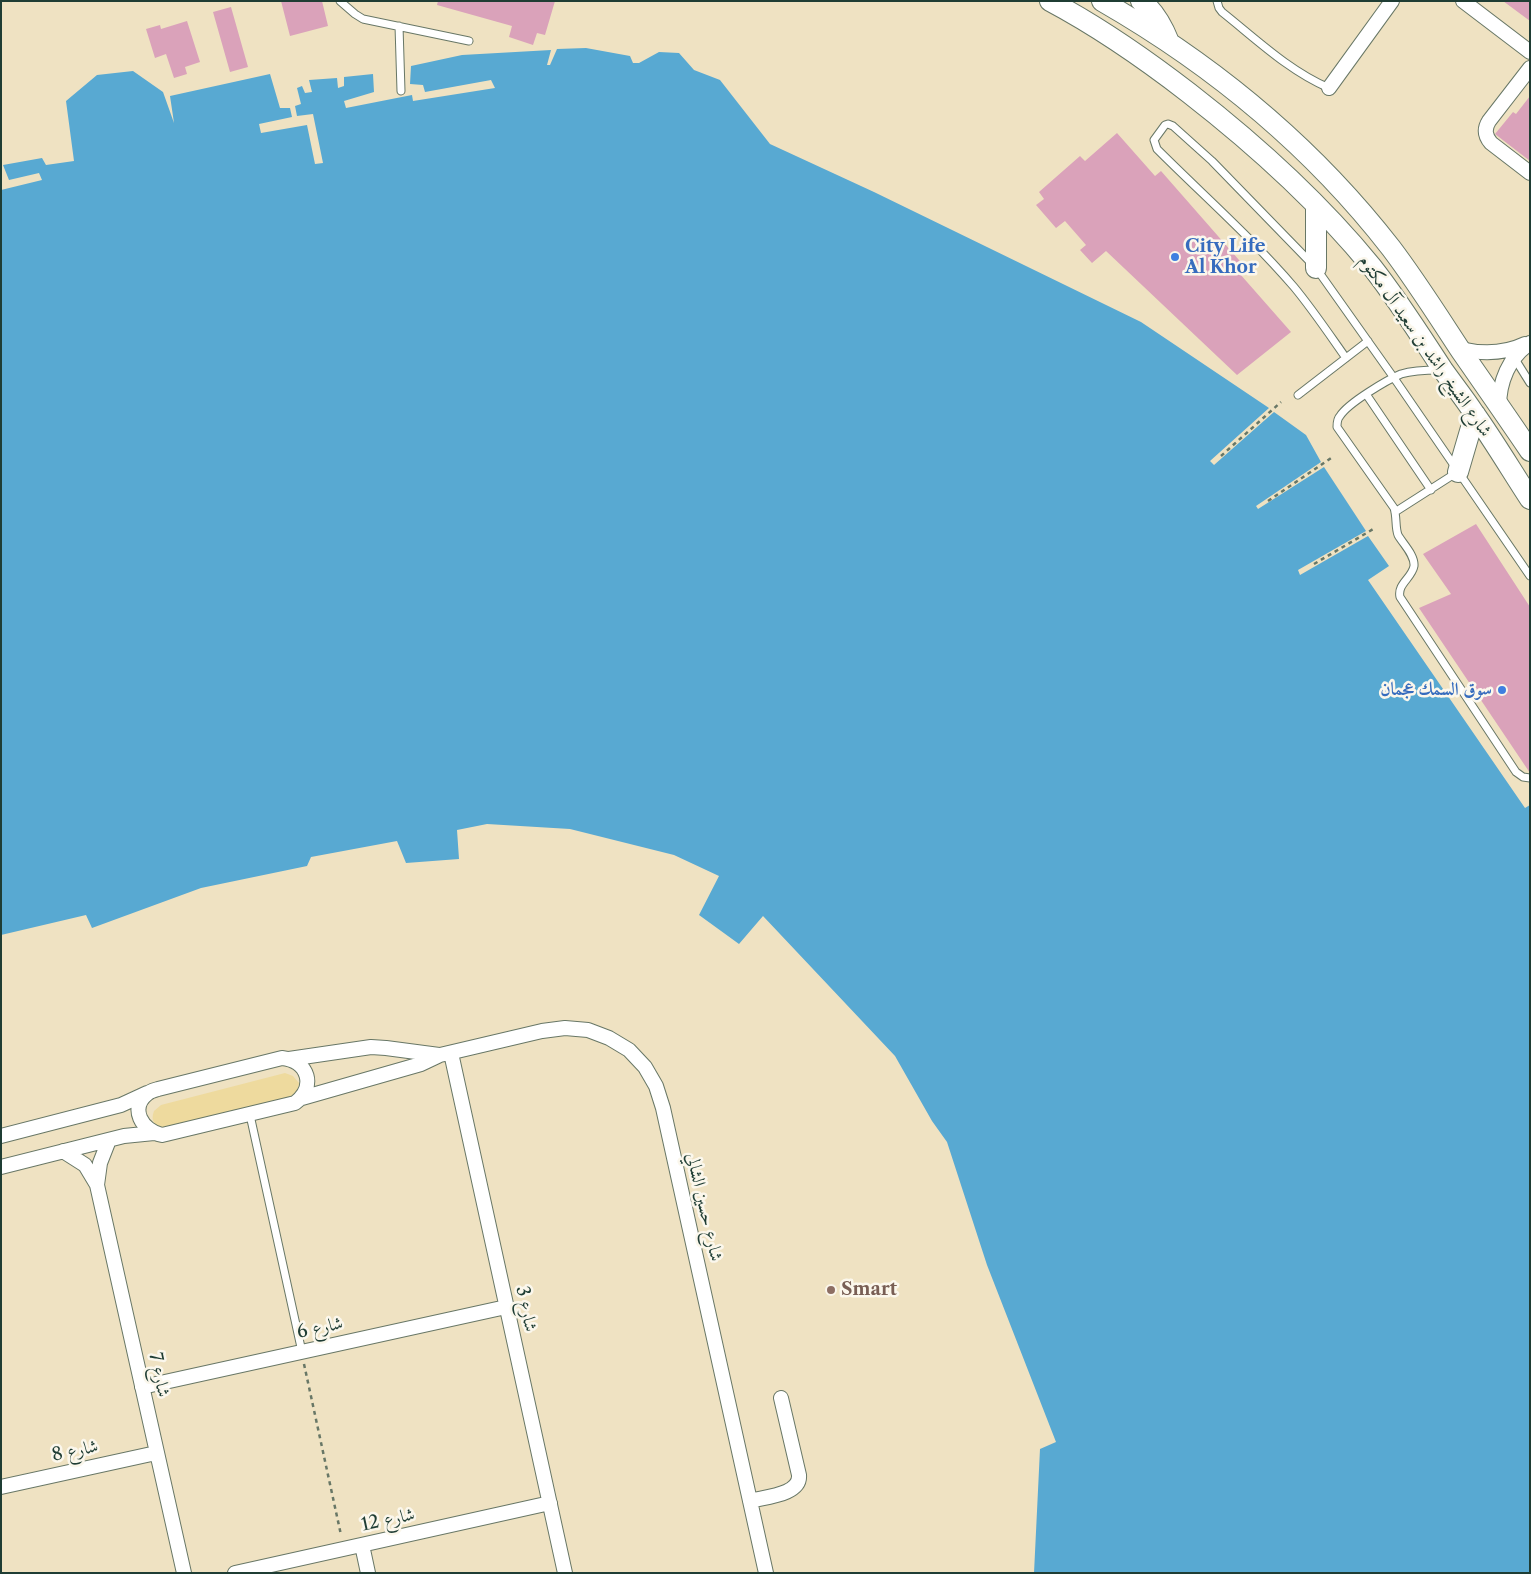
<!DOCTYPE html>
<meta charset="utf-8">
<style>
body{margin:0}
#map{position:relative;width:1531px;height:1574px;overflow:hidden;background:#efe2c2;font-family:"Libre Caslon Text",serif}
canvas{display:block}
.frame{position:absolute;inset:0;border:2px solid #1f3d34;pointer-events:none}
</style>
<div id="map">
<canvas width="1531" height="1574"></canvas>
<div class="frame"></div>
</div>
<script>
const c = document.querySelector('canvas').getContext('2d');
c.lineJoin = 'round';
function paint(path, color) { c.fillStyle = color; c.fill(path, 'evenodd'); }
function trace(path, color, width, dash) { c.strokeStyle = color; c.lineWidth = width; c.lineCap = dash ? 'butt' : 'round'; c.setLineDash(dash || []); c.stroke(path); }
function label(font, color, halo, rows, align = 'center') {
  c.font = font + ' "Libre Caslon Text",Amiri,serif'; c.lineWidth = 5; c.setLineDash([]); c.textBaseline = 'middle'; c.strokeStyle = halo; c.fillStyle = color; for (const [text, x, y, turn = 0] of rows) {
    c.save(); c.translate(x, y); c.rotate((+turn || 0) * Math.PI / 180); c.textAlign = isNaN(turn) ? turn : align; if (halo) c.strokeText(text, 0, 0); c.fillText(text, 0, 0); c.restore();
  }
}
const sand = new Path2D(`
 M 285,1073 L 293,1076 L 299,1083 L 297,1093 L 294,1097 L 165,1131 C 155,1125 150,1122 154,1111 L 161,1105 Z`);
const water = new Path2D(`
 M 586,48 L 630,56 L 633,63 L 639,63 L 659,52 L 679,53 L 694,70 L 720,80 L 770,144 L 874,192 L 1141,322 L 1269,408 L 1210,461 L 1214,465 L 1274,412 L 1306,435 L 1321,462 L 1256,506 L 1258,509 L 1324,467 L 1366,531 L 1298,570 L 1300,575 L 1368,536 L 1389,566 L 1368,580 L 1525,808 L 1530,805 L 1530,1573 L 1034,1573 L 1040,1449 L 1056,1442 L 987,1265 L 947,1142 L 932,1121 L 895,1056 L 763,916 L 739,944 L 699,915 L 719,876 L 674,855 L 570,829 L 487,824 L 457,830 L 459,859 L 406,863 L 397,841 L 311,857 L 307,866 L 201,888 L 92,928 L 86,915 L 1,935 L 1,190 L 42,180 L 39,173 L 9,180 L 3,165 L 42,158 L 46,165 L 74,161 L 66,101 L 97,75 L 133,71 L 163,92 L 174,123 L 170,96 L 270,74 L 280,108 L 290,108 L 292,117 L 259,124 L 261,133 L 307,125 L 315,164 L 323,163 L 313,114 L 297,116 L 295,106 L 301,104 L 297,88 L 302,86 L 305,93 L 312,92 L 309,80 L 337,78 L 338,88 L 344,86 L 344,77 L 373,74 L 374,92 L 344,101 L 346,108 L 412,95 L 413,101 L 495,88 L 491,80 L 425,92 L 423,85 L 410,84 L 411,66 L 462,55 L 551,50 L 547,65 L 550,65 L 557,49 Z`);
const building = new Path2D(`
 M 281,1 L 322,1 L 328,26 L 290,36 Z
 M 438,1 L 555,1 L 545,35 L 537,33 L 533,45 L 509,37 L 512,26 L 437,5 Z
 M 1503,1 L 1530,1 L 1530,21 Z
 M 231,7 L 248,67 L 230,72 L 213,12 Z
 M 187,21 L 200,62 L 185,67 L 187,74 L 174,78 L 166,54 L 155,58 L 146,29 L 160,25 L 161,29 Z
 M 1530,96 L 1530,161 L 1495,134 L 1513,112 L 1516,114 Z
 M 1117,133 L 1155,176 L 1161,171 L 1246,268 L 1240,274 L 1291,332 L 1237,375 L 1106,251 L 1092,263 L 1080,250 L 1086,245 L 1065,221 L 1056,228 L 1036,205 L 1044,199 L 1039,192 L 1080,156 L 1085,161 Z
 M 1476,524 L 1530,607 L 1530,773 L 1419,608 L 1451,594 L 1423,554 Z`);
const path = new Path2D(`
 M 1221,456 L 1281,402
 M 1268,501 L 1334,456
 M 1314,564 L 1375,528
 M 304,1364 L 341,1535`);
const service = new Path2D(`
 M 340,1 L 355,14 L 363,19 L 469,41
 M 1217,1 L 1219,8 L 1222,12 C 1256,39 1289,71 1329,88
 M 399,26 L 401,91
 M 1346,358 C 1329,334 1313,310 1294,287 C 1252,238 1203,195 1157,149 L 1154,140 L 1165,125 L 1168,124 L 1173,126 L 1212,161 L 1316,268 L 1394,378 L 1530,576
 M 1515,359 L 1530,383
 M 1440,370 C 1427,370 1414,370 1401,374 C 1387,380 1348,403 1340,416 C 1337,419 1337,423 1337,427 L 1394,508 C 1397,517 1395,527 1398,535 C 1403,544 1415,555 1414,566 C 1412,578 1397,584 1400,597 L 1516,772 L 1523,777 L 1530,778
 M 1366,394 L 1431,490
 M 1298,395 L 1368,341
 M 1395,512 L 1456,473
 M 250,1115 L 302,1352`);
const minor = new Path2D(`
 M 1463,1 L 1530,52
 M 1530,68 L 1489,121 C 1484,129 1485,136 1491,143 L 1530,173
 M 1329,88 L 1392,1
 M 1460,349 C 1482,354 1504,354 1525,344
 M 1499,407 C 1499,382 1509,357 1530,343
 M 451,1053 L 565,1573
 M 282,1058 C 309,1061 316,1087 295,1103 L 162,1135 C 142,1131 129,1108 147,1094 C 150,1091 155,1090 158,1089 Z
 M 289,1059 L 371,1047 L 386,1048 L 439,1055
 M 302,1098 L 421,1064 L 440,1055 L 542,1031 L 565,1028 L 588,1030 L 609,1038 L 629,1050 L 645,1067 L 656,1086 L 663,1108 L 766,1573
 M 1,1136 L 121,1105 L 147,1093
 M 63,1151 L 85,1165 L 97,1185 L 184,1573
 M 1,1167 L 124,1136 L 154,1133
 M 97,1185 L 100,1163 L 109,1140
 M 142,1387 L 506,1307
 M 1,1487 L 156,1453
 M 750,1501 C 764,1497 801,1495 799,1475 L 781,1398
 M 362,1545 L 368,1573
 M 235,1573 L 550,1503`);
const secondary = new Path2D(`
 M 1050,1 C 1099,27 1145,59 1189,93 C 1256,145 1318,201 1372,267 C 1398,300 1420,335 1443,370 C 1453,384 1464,398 1474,413 C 1494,441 1511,470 1530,499
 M 1102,1 C 1215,66 1311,145 1391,248 C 1416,281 1438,316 1461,351 C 1484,384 1507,417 1530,451
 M 1141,1 C 1155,11 1163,27 1169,42
 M 1316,268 L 1316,205
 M 1458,472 L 1475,414`);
const markers = [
 [1175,257,5,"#3f7fe0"],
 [1502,690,5,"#3f7fe0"],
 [831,1290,5,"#8d6e63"]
];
const shopNames = [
 ["City Life",1185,247],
 ["Al Khor",1185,268],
 ["سوق السمك عجمان",1492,690,"right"]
];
const streetNames = [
 ["شارع الشيخ راشد بن سعيد آل مكتوم",1425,346,55],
 ["شارع حسين الشالي",704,1207,77],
 ["شارع 3",526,1309,78],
 ["شارع 6",320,1328,-12],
 ["شارع 7",159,1375,78],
 ["شارع 8",75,1451,-12],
 ["شارع 12",388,1520,-12]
];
const educationNames = [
 ["Smart",841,1290]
];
paint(sand, '#eeda9e');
paint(water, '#58a9d2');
paint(building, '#daa2ba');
trace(service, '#687766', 9);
trace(minor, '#687766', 16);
trace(secondary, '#687766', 22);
trace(path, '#687766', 2.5, [4, 4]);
trace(service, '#fff', 7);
trace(minor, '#fff', 14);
trace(secondary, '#fff', 20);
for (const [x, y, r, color] of markers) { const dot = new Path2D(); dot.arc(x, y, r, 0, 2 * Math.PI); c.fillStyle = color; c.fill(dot); trace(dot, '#fbf7ec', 2); }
label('bold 18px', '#366cbe', '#fbf7ec', shopNames, 'left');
label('18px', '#1f3d34', '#fbf7ec', streetNames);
label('bold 18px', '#785e54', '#fbf7ec', educationNames, 'left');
</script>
